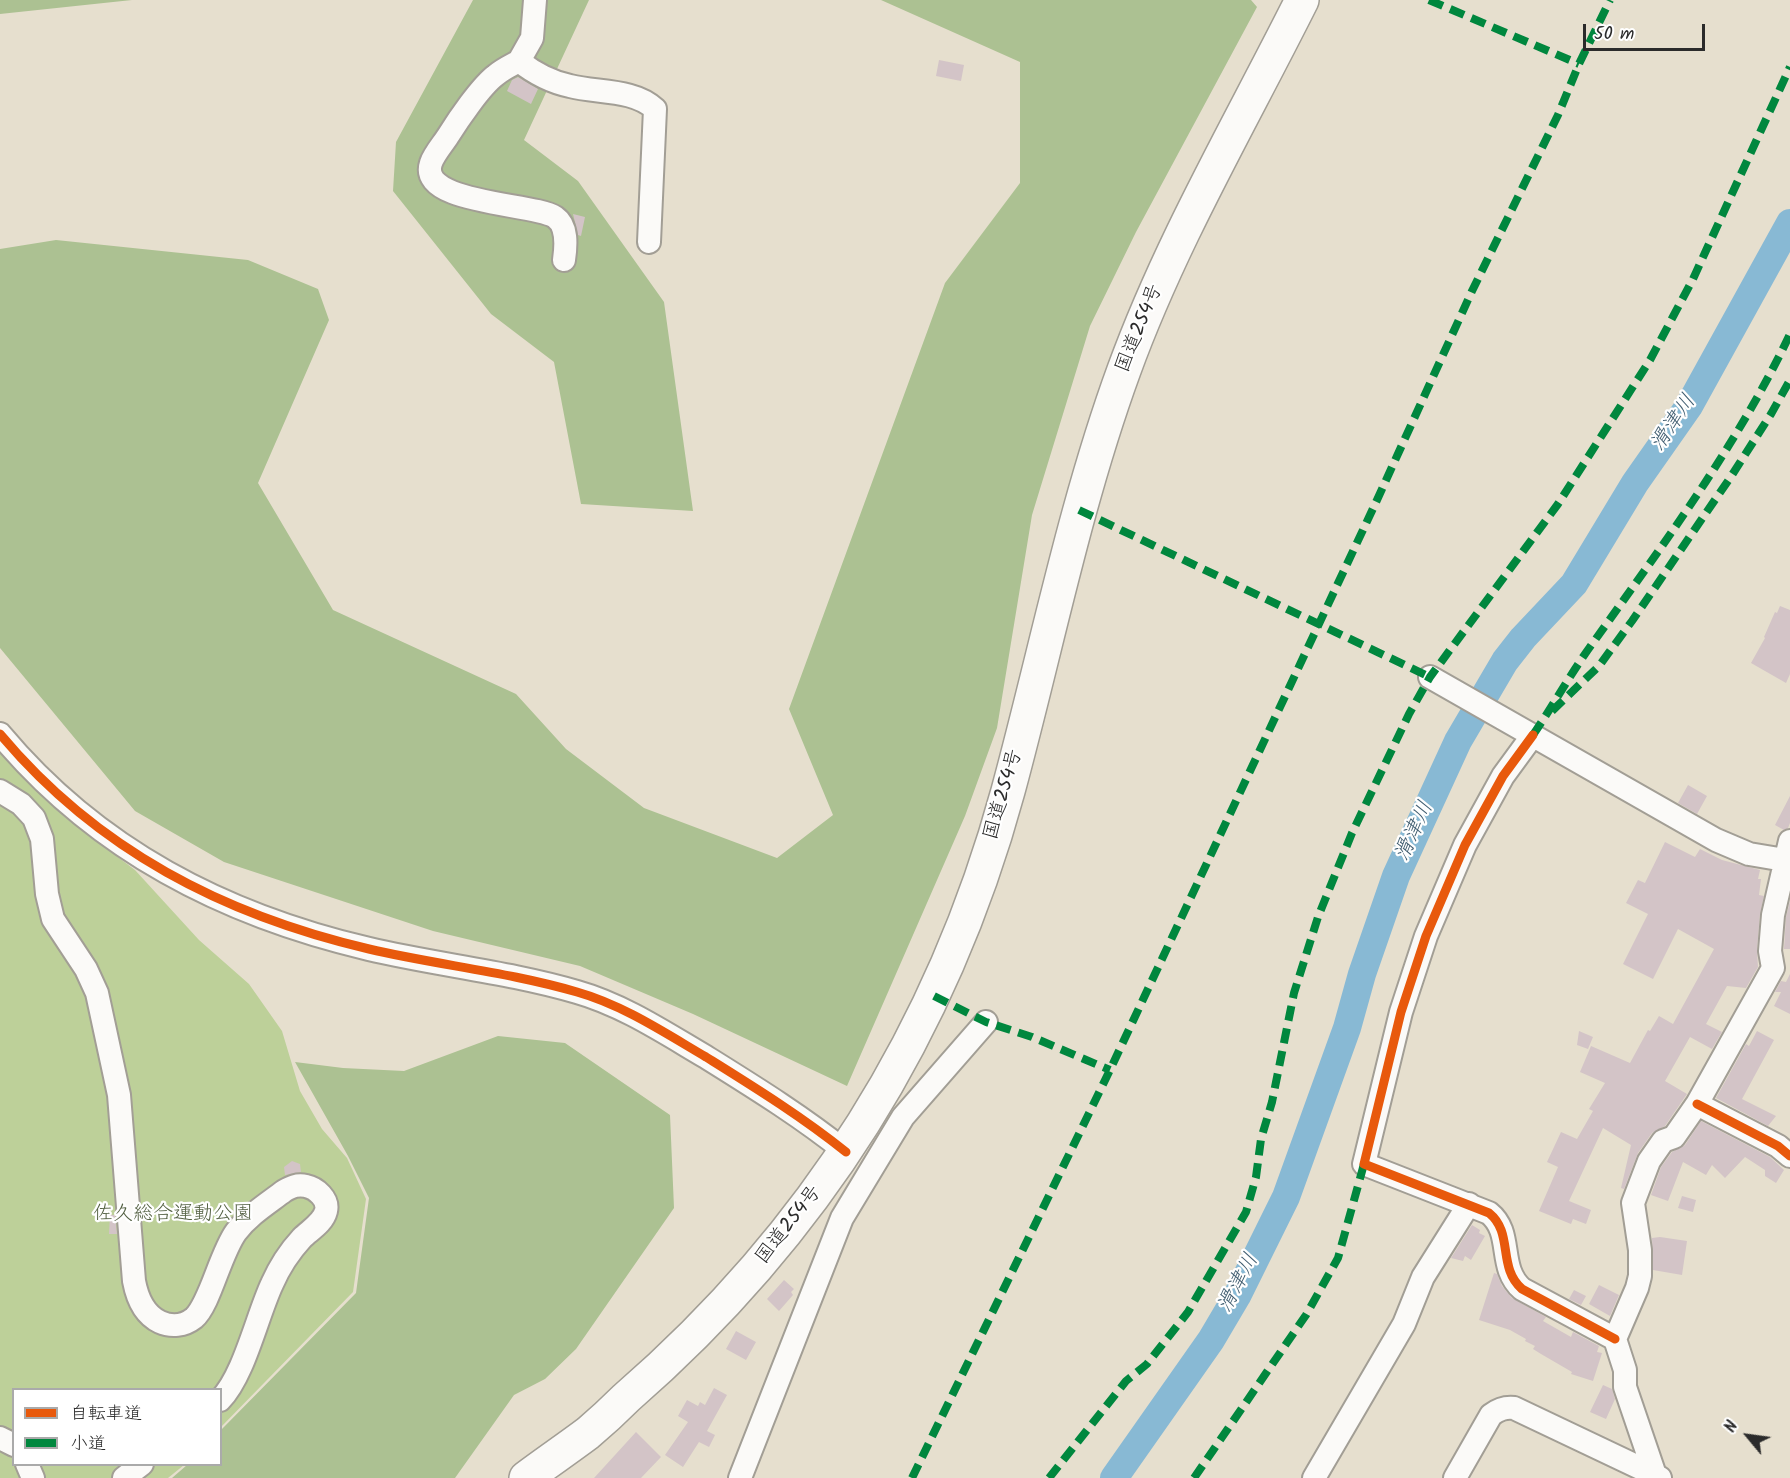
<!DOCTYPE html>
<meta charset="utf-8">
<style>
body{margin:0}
#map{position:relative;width:1790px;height:1478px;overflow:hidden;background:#e6dfce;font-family:Kalam,"Klee One",sans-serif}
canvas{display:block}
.legend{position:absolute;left:12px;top:1388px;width:210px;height:78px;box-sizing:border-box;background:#fff;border:2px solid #aaa;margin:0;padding:8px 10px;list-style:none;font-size:18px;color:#2b2b2b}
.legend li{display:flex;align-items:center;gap:12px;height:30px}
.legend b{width:30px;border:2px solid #aaa}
.north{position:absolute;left:1718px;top:1406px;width:60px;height:60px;-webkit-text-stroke:4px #fff;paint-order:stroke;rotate:299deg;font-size:16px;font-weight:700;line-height:24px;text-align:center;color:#2b2b2b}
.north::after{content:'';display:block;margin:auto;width:21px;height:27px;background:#2b2b2b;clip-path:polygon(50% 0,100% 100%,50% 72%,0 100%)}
.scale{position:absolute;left:1583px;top:24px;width:122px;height:27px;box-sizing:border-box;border:3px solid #2b2b2b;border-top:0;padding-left:8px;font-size:18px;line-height:21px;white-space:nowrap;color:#2b2b2b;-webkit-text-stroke:4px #fff;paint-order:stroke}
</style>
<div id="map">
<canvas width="1790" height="1478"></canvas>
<ul class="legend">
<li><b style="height:8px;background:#e8590c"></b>自転車道</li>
<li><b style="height:8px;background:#00873e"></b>小道</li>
</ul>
<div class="north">N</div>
<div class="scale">50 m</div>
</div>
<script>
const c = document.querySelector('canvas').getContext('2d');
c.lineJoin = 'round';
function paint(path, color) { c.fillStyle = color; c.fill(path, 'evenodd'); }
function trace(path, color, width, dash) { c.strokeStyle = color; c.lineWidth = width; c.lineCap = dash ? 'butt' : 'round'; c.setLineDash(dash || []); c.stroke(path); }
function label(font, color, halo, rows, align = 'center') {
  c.font = font + ' Kalam,"Klee One",sans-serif'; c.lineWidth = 4.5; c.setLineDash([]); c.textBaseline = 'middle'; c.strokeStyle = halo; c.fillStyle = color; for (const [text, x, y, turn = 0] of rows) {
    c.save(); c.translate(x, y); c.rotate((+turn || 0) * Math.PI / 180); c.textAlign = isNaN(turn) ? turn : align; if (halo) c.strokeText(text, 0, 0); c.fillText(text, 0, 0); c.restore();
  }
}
const green = new Path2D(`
 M 0,752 L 9,763 L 65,817 L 135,870 L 199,940 L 249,984 L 282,1031 L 300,1091 L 322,1129 L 347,1158 L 366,1199 L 353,1292 L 221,1427 L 220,1390 L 14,1390 L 14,1464 L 184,1465 L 168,1478 L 0,1478 Z`);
const forest = new Path2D(`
 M 0,0 L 132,0 L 0,14 Z
 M 473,0 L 589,0 L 524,140 L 578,181 L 664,302 L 693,511 L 581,504 L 554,362 L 491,314 L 393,191 L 396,142 Z
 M 881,0 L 1251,0 L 1257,7 L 1136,232 L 1090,326 L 1032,515 L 997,728 L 965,816 L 847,1086 L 693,1014 L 580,966 L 433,931 L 224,862 L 135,811 L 0,648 L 0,249 L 56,240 L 248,260 L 318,289 L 329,320 L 258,483 L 333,610 L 516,694 L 566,749 L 644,808 L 777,858 L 833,815 L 789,709 L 945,283 L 1020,183 L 1020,62 Z
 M 498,1036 L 565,1043 L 670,1115 L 674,1208 L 576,1349 L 545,1379 L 514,1395 L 455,1478 L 172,1478 L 187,1465 L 220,1464 L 221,1430 L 356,1293 L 369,1198 L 348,1156 L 295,1062 L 343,1068 L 404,1071 Z`);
const river = new Path2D(`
 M 1114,1478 L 1211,1340 L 1237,1296 L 1286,1197 L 1347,1028 L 1362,974 L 1396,876 L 1458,741 L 1505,661 L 1523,638 L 1574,584 L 1635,483 L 1689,406 L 1790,223`);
const building = new Path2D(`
 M 939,60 L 964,65 L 961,81 L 936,76 Z
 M 518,77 L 538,89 L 531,104 L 507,91 L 512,80 Z
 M 573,214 L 585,217 L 581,236 L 578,235 Z
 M 1780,606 L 1790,610 L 1790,674 L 1786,683 L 1751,663 L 1765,638 L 1764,637 L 1775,612 L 1777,613 Z
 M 1688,785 L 1707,796 L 1697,814 L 1678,803 Z
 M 1790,796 L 1790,823 L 1788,828 L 1784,830 L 1775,825 Z
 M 1665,842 L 1695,857 L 1700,849 L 1722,860 L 1760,870 L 1758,879 L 1761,879 L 1759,895 L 1764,896 L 1760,914 L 1757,950 L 1758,967 L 1746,988 L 1727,986 L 1706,1024 L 1722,1032 L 1712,1049 L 1690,1037 L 1665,1081 L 1687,1094 L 1665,1126 L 1652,1133 L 1638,1153 L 1624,1189 L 1621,1188 L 1631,1145 L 1603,1128 L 1569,1201 L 1591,1210 L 1586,1224 L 1573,1219 L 1571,1224 L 1539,1211 L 1558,1167 L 1547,1162 L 1561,1132 L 1577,1139 L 1593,1111 L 1589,1109 L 1605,1083 L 1580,1072 L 1591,1046 L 1630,1063 L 1648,1030 L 1650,1031 L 1659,1016 L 1673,1024 L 1714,949 L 1678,929 L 1653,979 L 1623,964 L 1648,914 L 1626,903 L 1638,880 L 1645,883 Z
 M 1790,901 L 1790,949 L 1784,949 L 1786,917 Z
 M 1790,974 L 1790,1014 L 1774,1006 L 1781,992 L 1775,992 L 1781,981 L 1786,982 Z
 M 1579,1031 L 1593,1037 L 1588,1049 L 1577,1045 Z
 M 1757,1031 L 1774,1040 L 1742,1099 L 1776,1116 L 1768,1126 L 1716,1098 L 1746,1044 L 1749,1046 Z
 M 1701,1121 L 1770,1157 L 1784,1170 L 1776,1183 L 1765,1176 L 1765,1170 L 1745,1157 L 1725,1178 L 1712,1165 L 1706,1175 L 1683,1162 L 1668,1201 L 1651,1195 L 1661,1167 L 1672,1152 L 1685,1145 Z
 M 292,1161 L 300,1164 L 301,1172 L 285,1175 L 284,1167 Z
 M 1682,1196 L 1696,1200 L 1693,1212 L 1678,1208 Z
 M 110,1215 L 115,1215 L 117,1234 L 109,1234 Z
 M 1472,1225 L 1480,1230 L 1479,1233 L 1485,1236 L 1471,1260 L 1465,1256 L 1463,1261 L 1451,1258 Z
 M 1660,1237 L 1687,1241 L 1682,1275 L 1653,1270 L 1652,1238 Z
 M 1494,1273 L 1497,1274 L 1502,1286 L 1512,1298 L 1546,1317 L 1543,1321 L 1571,1337 L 1573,1332 L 1599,1346 L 1597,1352 L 1602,1353 L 1593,1381 L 1571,1374 L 1572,1372 L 1541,1354 L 1533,1349 L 1535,1346 L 1525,1341 L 1526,1339 L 1510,1330 L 1479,1320 Z
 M 784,1280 L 794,1289 L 791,1292 L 793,1295 L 779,1311 L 767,1299 Z
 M 1599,1285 L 1619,1295 L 1610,1316 L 1589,1304 Z
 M 1574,1290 L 1586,1296 L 1581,1305 L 1569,1299 Z
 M 736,1331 L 756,1342 L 746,1360 L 726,1349 Z
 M 1603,1385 L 1612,1389 L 1615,1399 L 1606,1419 L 1590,1412 Z
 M 714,1388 L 727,1395 L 707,1431 L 715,1435 L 709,1447 L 699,1442 L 683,1467 L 665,1455 L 688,1422 L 678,1416 L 687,1400 L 698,1406 L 700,1402 L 705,1405 Z
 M 636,1432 L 661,1457 L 641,1478 L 594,1478 Z`);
const minor = new Path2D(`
 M 519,61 L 532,38 L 535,0
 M 564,260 C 566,246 568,226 555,217 C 534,203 417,204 431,163 C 434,154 443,144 448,136 C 458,120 481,86 496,75 C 503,69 512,65 519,61 C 534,73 551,82 570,86 C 597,93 634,89 655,109 L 649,242
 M 1430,677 L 1716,840 L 1749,854 L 1790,861
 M 0,734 C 97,850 224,915 369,949 C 437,965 509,972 577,992 C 623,1005 665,1033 706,1057 C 754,1087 801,1116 846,1152
 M 1533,735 L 1503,776 L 1465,845 L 1426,936 L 1401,1012 L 1364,1164 L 1489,1213 C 1514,1233 1497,1267 1522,1289 L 1615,1339
 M 0,791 L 21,804 L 34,818 L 42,839 L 47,894 L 53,919 L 86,969 L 97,993 L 119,1095 L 134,1281 C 137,1297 143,1314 160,1322 C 171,1327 184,1326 194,1318 C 210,1304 220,1254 236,1232 C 249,1215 267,1204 284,1191 C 291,1187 297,1184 306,1186 C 316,1188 329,1199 326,1211 C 323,1223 310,1230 302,1238 C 290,1251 279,1268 272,1284 C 257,1316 244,1376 220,1400
 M 1697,1104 L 1778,1146 L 1790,1156
 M 0,1438 L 14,1445
 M 27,1464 L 33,1478
 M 124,1478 L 142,1464
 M 740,1478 L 842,1218 L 903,1117 L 986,1022
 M 1314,1478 L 1404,1324 L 1423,1277 L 1469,1204
 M 1455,1478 L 1491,1415 C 1499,1409 1505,1407 1514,1408 L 1655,1475 L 1656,1478
 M 1660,1478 L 1655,1475 L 1625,1387 L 1625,1370 L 1615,1339 L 1637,1288 L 1640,1276 L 1640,1250 L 1633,1203 L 1649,1161 L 1663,1141 L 1674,1137 L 1697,1104 L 1773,968 L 1770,951 L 1773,915 L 1790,841`);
const highway = new Path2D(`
 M 526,1478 C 546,1463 568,1448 588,1433 C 601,1422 614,1410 626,1398 C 815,1234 942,1033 1008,791 C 1046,651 1074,507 1124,370 C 1171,241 1241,122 1302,0`);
const quiet = new Path2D(`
 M 1429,0 L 1579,64
 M 1079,510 L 1430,677
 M 1552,711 L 1599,666 L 1632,621 L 1732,475 L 1771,414 L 1790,380
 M 1533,735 C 1554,704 1572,671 1595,640 C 1665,542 1738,444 1790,334
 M 934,996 L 986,1022 L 1032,1037 L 1110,1070
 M 912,1478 L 1110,1070 L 1377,500 L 1472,291 L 1558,115 L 1579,64 L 1610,0
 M 1049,1478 L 1126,1381 L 1147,1364 L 1188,1312 L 1246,1212 L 1256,1177 L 1261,1139 L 1272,1102 L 1294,993 L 1318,917 L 1352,833 L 1409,714 L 1430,677 L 1558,504 L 1650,360 L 1693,279 L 1790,67
 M 1194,1478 L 1306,1315 L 1338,1258 L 1364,1164`);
const cycleway = new Path2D(`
 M 0,734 C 97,850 224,915 369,949 C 437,965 509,972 577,992 C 623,1005 665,1033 706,1057 C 754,1087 801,1116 846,1152
 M 1533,735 L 1503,776 L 1465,845 L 1426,936 L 1401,1012 L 1364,1164 L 1489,1213 C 1514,1233 1497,1267 1522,1289 L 1615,1339
 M 1697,1104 L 1778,1146 L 1790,1156`);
const streetNames = [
 ["国道254号",1141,329,-68],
 ["国道254号",1005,795,-74],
 ["国道254号",790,1226,-52]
];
const parkNames = [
 ["佐久総合運動公園",173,1216]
];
const waterNames = [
 ["滑津川",1675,424,-56],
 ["滑津川",1416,832,-65],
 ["滑津川",1240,1284,-62]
];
paint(green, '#bdd099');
paint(forest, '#acc192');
trace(river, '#88b9d4', 28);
paint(building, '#d3c4c7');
trace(minor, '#a29e95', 26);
trace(highway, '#a29e95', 36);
trace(minor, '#fbfaf8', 22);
trace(highway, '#fbfaf8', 33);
trace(quiet, '#00873e', 8, [15, 8]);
trace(cycleway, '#e8590c', 9);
label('20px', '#2b2b2b', '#fff', streetNames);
label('20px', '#536042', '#fff', parkNames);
label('italic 21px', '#405d70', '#fff', waterNames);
</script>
